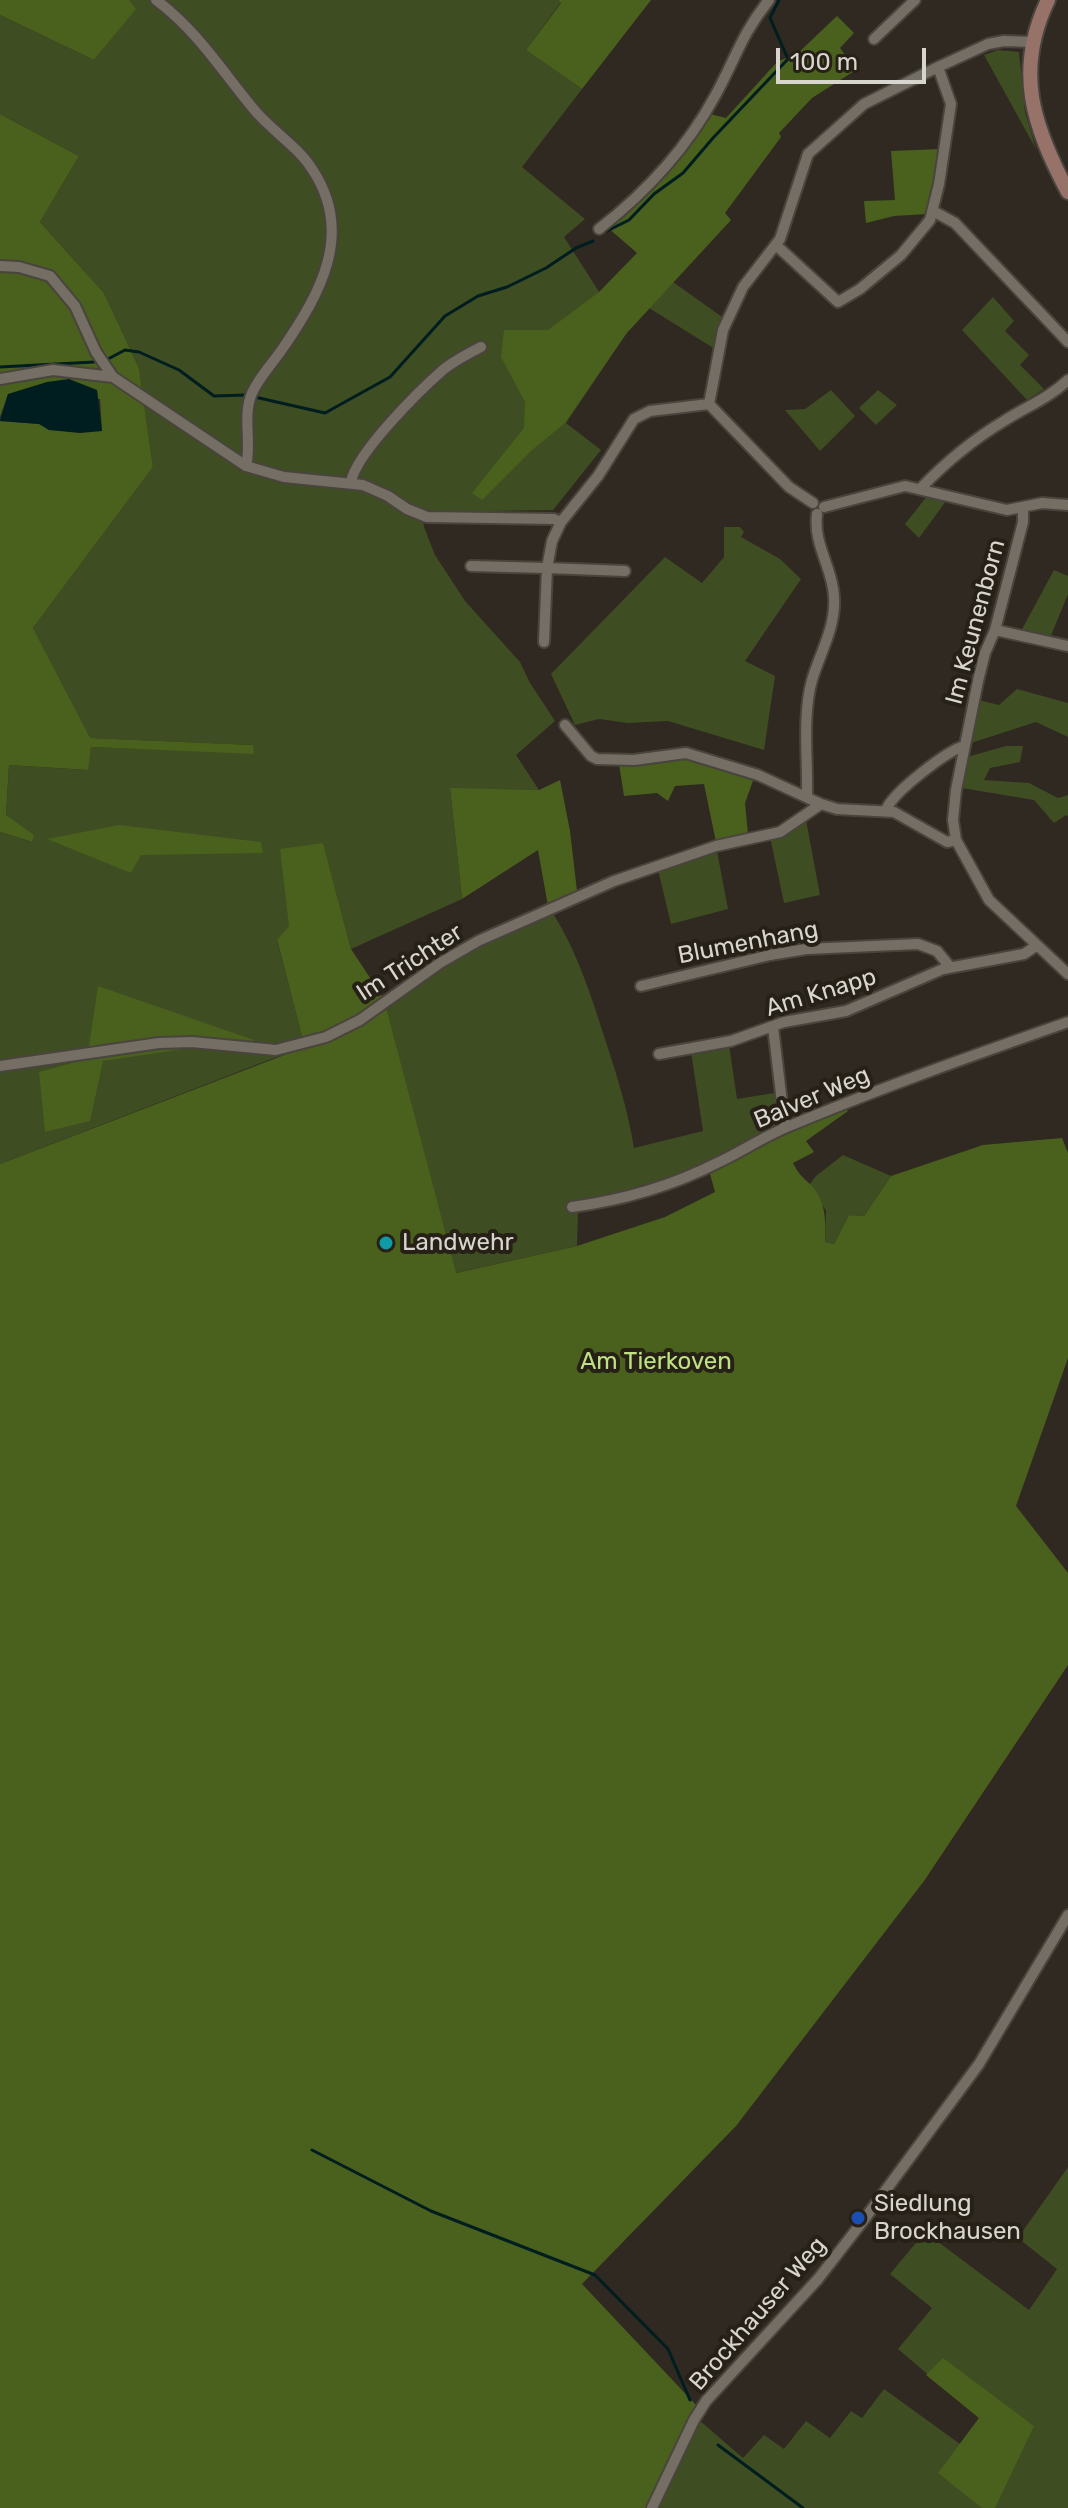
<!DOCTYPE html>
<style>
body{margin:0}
#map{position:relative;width:1068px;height:2508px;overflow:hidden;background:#302921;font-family:Rubik,sans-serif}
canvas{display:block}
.scale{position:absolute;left:776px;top:48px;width:150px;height:36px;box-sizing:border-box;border:4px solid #d8d4ce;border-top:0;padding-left:10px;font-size:24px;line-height:28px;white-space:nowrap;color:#d8d4ce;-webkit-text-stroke:6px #262017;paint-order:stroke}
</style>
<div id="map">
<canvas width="1068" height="2508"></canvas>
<div class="scale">100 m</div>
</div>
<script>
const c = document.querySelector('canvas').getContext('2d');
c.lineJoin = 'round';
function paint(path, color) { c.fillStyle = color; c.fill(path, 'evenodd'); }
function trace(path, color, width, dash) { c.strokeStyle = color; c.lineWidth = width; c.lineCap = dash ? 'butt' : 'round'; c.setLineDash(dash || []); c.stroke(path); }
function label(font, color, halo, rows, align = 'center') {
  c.font = font + ' Rubik,sans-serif'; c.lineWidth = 8; c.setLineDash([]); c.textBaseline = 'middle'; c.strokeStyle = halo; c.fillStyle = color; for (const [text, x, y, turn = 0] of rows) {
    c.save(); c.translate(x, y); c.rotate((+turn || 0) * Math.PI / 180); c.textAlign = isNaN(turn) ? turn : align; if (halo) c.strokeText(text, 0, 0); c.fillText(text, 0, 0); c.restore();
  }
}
const green = new Path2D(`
 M 129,0 L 558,0 L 561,2 L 526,50 L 582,89 L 522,167 L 585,219 L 564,237 L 626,334 L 566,423 L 601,450 L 553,510 L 422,512 L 424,527 L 435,555 L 465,601 L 520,662 L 530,683 L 555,721 L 516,755 L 539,790 L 450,789 L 462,899 L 351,949 L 323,844 L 289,926 L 277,941 L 305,1046 L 0,1164 L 0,832 L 31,842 L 6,816 L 9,765 L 87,770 L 91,747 L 253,753 L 253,745 L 89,738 L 33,628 L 153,467 L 139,368 L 104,293 L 40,222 L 79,156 L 0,114 L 0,15 L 94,60 L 135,9 Z
 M 998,50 L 1019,52 L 1025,112 L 1036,149 L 984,55 Z
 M 673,282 L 725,319 L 715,349 L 649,308 Z
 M 993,297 L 1014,321 L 1005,331 L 1029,355 L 1020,365 L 1044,389 L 1027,400 L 962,330 Z
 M 831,390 L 855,416 L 820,451 L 785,410 L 805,409 Z
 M 878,390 L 897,405 L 876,425 L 859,408 Z
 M 928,495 L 946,501 L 919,538 L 905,524 Z
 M 724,527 L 740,527 L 744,532 L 741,537 L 780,559 L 801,579 L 745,661 L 775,676 L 764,750 L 668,721 L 628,723 L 599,719 L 575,725 L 551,674 L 665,557 L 702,583 L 724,557 Z
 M 1054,570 L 1068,576 L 1068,594 L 1050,638 L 1021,631 Z
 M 1017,689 L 1068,703 L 1068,737 L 1036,722 L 968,744 L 978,700 L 999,705 Z
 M 1006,746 L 1023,746 L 1020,762 L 990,768 L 984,780 L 1029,783 L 1058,798 L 1068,795 L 1068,816 L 1066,815 L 1054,823 L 1034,800 L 962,788 L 967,757 Z
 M 806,820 L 820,895 L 784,903 L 770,837 Z
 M 717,851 L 728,909 L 671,924 L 658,870 Z
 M 552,912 C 577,951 591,995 605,1039 C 617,1076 628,1110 634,1148 L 703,1131 L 691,1052 L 729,1045 L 737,1099 L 774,1093 L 783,1127 L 695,1171 L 676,1187 L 623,1205 L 578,1212 L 577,1246 L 455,1273 L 384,999 L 473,938 Z
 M 843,1155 L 891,1176 L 864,1216 L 849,1215 L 834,1244 L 825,1242 L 826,1211 L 810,1184 L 816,1176 Z
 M 1068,2167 L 1068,2508 L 656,2508 L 699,2420 L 743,2458 L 764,2435 L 784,2449 L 806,2421 L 830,2438 L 851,2411 L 862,2418 L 884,2389 L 960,2444 L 979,2418 L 898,2349 L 932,2308 L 890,2274 L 925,2232 L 1029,2310 L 1057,2269 L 1018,2238 Z`);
const forest = new Path2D(`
 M 0,0 L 129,0 L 136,9 L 94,60 L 0,15 Z
 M 558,0 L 651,0 L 582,89 L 526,50 L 561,3 Z
 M 837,16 L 854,33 L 840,48 L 856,70 L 812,98 L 779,133 L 781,137 L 725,213 L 731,220 L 626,334 L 565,423 L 532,450 L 482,500 L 472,493 L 524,428 L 525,402 L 501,357 L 504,330 L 548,330 L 599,292 L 637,253 L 607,227 L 679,154 L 710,114 L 726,118 L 778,61 L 796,55 Z
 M 0,114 L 79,156 L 40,222 L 104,293 L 139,368 L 153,467 L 33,628 L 90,738 L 253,745 L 254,754 L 91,747 L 88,770 L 9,765 L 6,815 L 34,835 L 32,842 L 0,832 L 0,421 L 40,424 L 49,430 L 102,431 L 100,399 L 8,394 L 0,417 Z
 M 940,149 L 927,214 L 894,216 L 866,223 L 864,201 L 895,200 L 891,151 Z
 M 684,756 L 754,778 L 745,803 L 748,834 L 716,842 L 704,784 L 675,786 L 668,801 L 657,793 L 624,796 L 619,764 Z
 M 560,780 L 570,831 L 577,891 L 548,906 L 538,850 L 462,899 L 450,788 L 539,790 Z
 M 119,825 L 261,842 L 263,853 L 141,855 L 131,873 L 47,839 Z
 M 323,843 L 351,949 L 384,999 L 456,1273 L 577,1246 L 665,1217 L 715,1192 L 710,1174 L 788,1130 L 844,1108 L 848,1111 L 806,1141 L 814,1152 L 793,1163 C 798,1173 802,1177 810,1184 C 826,1200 826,1220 825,1242 L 834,1244 L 849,1215 L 864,1216 L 891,1176 L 983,1145 L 1062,1138 L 1068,1153 L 1068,1358 L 1016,1506 L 1068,1573 L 1068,1665 L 924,1881 L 736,2126 L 582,2284 L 697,2406 L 648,2508 L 0,2508 L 0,1164 L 305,1047 L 277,940 L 289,926 L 280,849 Z
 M 98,986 L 254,1040 L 253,1046 L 231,1042 L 103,1061 L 90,1121 L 45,1132 L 39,1072 L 87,1059 Z
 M 943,2358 L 1034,2426 L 995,2508 L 982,2508 L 938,2473 L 979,2418 L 926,2375 Z`);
const water = new Path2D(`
 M 69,379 L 97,390 L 102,431 L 80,433 L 49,430 L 39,424 L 0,421 L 8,394 L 47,382 Z`);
const stream = new Path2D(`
 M 607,231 L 629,220 L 654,194 L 683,173 L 713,138 L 788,59 L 770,18 L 779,0
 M 108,359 L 125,350 L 139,352 L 179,370 L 214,396 L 246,395 L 325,413 L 390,377 L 445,316 L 478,296 L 507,287 L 546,268 L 576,248 L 593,241
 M 0,367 L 94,362
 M 312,2150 L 431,2211 L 595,2275 L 668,2349 L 690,2400
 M 718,2445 L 803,2508`);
const street = new Path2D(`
 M 156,0 C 198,31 223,73 257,113 C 274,132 298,147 312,169 C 355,233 320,294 283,348 C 273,363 259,377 252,393 C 242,416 252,443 246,466
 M 874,39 L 915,0
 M 933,211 L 955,223 L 1068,342
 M 599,229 C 645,193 687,148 715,96 C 735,60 742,33 769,0
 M 776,245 L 838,302 L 860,289 L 901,255 L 930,220 L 939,184 L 951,104 L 938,67
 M 0,266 L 19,267 L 50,276 L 75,306 L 96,352 L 113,377 L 246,466 L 284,477 L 363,485 L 388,496 L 407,509 L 427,517 L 554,519 L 561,522
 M 0,379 L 53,370 L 113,377
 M 709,404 L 789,487 L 813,503
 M 351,482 C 356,453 420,390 444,369 C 456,360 469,353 481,347
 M 921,488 C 945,463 974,439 1004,421 C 1026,407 1049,398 1068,380
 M 824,507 L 905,486 L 1007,510 L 1042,503 L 1068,505
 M 471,566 L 547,568 L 552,541 L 561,522 L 598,476 L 634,419 L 650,411 L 709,404 L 723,330 L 743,287 L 780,239 L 808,154 L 864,104 L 938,67 L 988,44 L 1004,41 L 1032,42
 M 995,630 L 1068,646
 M 544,642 L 547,568 L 625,571
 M 565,725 L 591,756 L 597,759 L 634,760 L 686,753 L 758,775 L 821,804 L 837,809 L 894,812 L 947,842 L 956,840 L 989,900 L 1068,974
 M 807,796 C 808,759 802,716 812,680 C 820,653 836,627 834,597 C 833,568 813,545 817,514
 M 886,810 C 893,792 947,751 964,746
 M 956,840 L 953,820 L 956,790 L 978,681 L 985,653 L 995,630 L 1023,522 L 1023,508
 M 641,986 L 770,955 L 806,949 L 918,944 L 937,951 L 950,967
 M 773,1027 L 785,1128
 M 659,1054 L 731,1041 L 784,1022 L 846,1011 L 943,969 L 1024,954 L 1036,946
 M 0,1066 L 159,1043 L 192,1042 L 276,1050 L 326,1037 L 360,1020 L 440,963 L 478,941 L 614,881 L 716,846 L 780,832 L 821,804
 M 572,1207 C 623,1200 670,1187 717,1163 C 741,1152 763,1137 787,1127 C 880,1088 974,1055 1068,1022
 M 652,2508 L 694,2420 L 706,2401 L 818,2279 L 863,2221 L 979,2064 L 1068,1915`);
const secondary = new Path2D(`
 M 1048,0 C 1014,71 1033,126 1068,192`);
const markers = [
 [386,1243,8,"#0f9aa8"],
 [858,2218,8,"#1a4fb4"]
];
const streetNames = [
 ["Im Keunenborn",976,622,-75],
 ["Blumenhang",748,943,-11],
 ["Im Trichter",410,963,-33],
 ["Am Knapp",821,993,-17],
 ["Balver Weg",812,1098,-23],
 ["Brockhauser Weg",758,2314,-49]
];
const poiNames = [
 ["Landwehr",402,1243],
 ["Siedlung",874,2204],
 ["Brockhausen",874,2232]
];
const parkNames = [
 ["Am Tierkoven",656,1362]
];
paint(green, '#3e4d22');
paint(forest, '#4a601d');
paint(water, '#001d20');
trace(stream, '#001d20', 3);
trace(street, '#49443d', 14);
trace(secondary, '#49443d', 18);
trace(street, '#756e64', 10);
trace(secondary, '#967268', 14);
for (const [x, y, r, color] of markers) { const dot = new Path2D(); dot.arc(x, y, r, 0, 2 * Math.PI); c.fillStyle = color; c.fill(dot); trace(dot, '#262017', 3); }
label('24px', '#d8d4ce', '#262017', streetNames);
label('24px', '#d8d4ce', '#262017', poiNames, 'left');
label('24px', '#bee183', '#262017', parkNames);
</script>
